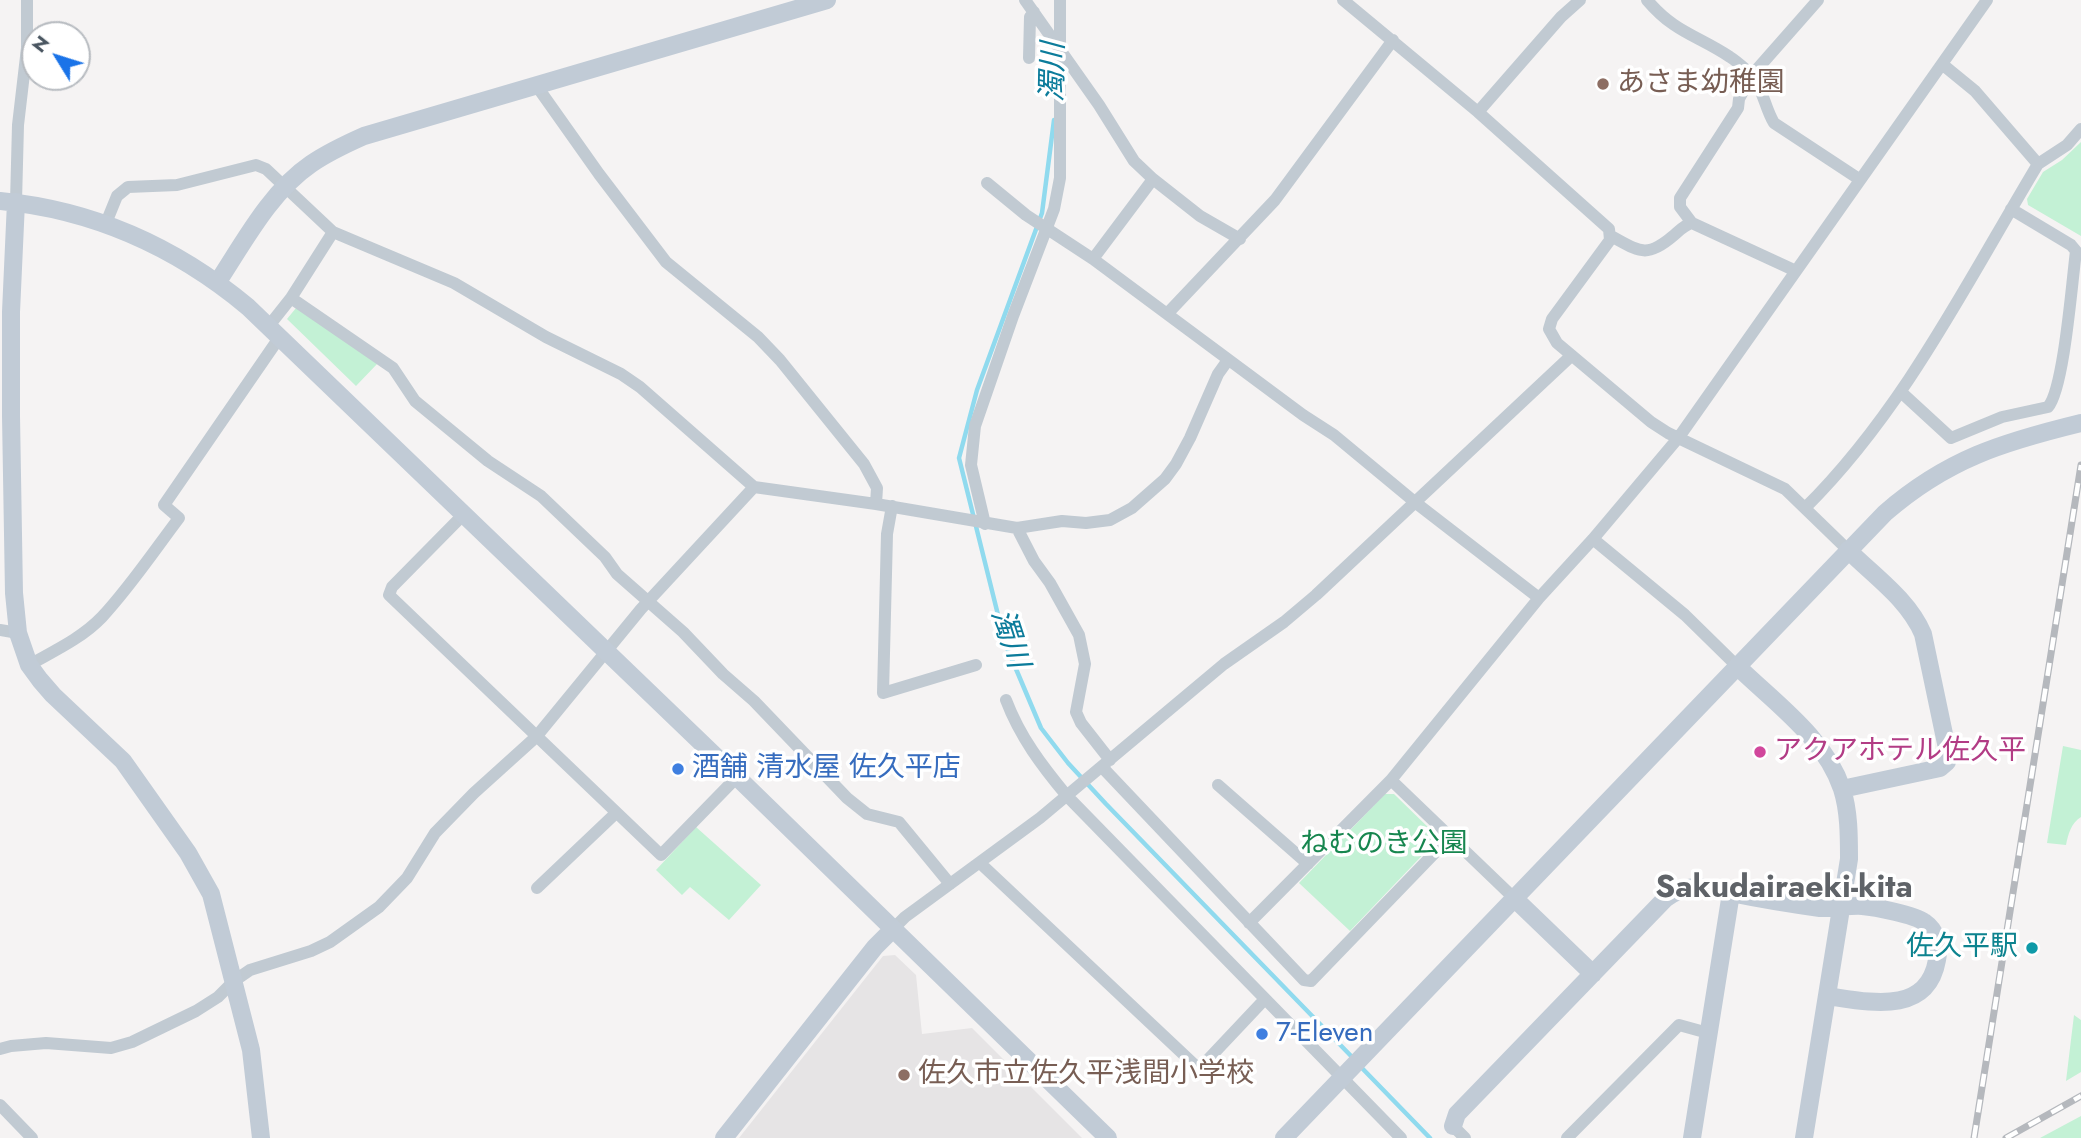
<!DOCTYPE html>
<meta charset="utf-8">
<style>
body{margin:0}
#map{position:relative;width:2081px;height:1138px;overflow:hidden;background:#f5f3f3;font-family:Jost,sans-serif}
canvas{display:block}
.north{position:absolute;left:21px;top:21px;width:70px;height:70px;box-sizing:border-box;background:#fff;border:2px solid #b7bbc0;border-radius:50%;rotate:308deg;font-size:19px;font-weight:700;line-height:28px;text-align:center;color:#4a5661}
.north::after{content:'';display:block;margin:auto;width:24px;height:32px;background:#1a73e8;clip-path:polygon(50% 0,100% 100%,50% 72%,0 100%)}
</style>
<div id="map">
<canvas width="2081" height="1138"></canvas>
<div class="north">N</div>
</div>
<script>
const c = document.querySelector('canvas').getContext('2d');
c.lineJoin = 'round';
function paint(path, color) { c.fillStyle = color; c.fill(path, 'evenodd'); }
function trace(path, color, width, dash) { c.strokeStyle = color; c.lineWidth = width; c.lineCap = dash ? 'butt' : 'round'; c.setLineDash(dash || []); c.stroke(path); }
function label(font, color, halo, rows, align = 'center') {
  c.font = font + ' Jost,"Noto Sans JP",sans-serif'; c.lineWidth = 7; c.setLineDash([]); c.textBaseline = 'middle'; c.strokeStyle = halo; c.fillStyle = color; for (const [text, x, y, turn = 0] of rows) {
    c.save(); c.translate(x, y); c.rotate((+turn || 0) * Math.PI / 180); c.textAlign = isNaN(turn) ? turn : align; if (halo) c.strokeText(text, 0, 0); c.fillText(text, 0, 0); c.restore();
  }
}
const education = new Path2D(`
 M 895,955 L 916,975 L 922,1034 L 972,1028 L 1082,1138 L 739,1138 L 883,956 Z`);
const green = new Path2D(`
 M 2081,142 L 2081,236 L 2028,205 L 2027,199 L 2043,172 L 2062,160 Z
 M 296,308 L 378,363 L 356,386 L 287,319 Z
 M 2063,746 L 2081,750 L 2081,817 C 2071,823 2068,835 2066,845 L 2047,843 Z
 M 1385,794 L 1394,794 L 1434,833 L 1434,843 L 1350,931 L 1299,883 Z
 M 696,827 L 761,885 L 729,920 L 690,887 L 682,895 L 656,870 Z
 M 2074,1015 L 2081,1020 L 2081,1072 L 2066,1081 Z
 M 2081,1116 L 2081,1138 L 2040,1138 Z`);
const stream = new Path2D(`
 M 1054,120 L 1042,213 L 977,390 L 959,458 L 1005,643 L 1041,728 L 1068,763 L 1106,804 L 1353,1058
 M 1359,1065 L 1430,1138`);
const street = new Path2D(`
 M 1025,0 L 1099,105 L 1134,161 L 1153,179 L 1200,216 L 1240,239
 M 1343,0 L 1478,112 L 1609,229 L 1610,240 L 1552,319 L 1549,329 L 1557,343 L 1651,422 L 1668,433 L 1785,489 L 1848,550
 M 1647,0 C 1675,33 1697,35 1730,57 C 1738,62 1745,69 1752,75 L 1739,99 L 1738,108 L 1680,198 L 1680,207 L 1692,223
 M 1818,0 L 1752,75 C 1763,89 1765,108 1774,123 L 1859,179
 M 1029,58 L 1030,17 L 1034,12
 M 1942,64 L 1975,91 L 2038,164
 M 536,85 L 599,174 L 666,262 L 758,337 L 780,360 L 864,464 L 877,488 L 876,504
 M 1478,112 L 1561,17 L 1580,0
 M 1153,179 L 1093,259 L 1303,415 L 1334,435 L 1416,503 L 1539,598
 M 987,183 L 1026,215 L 1093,259
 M 16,202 L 18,125 L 27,48 L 27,0
 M 106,223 L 117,196 L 128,187 L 177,185 L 256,165 L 266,169 L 333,232 L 291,298 L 393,368 L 415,401 L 488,461 L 541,496 L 605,557 L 617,574 L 683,632 L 723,674 L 754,701 L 847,798 L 867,814 L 899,822 L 950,884
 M 333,232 L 454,283 L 546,337 L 621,374 L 640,387 L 754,487 L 876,504 L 1017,528 L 1062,521 L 1086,523 L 1110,520 L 1132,508 L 1165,479 L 1176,464 L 1190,438 L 1218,374 L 1228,360
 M 1611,236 C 1639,251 1646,259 1673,236 C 1679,231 1684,225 1692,223 L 1796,271
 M 1167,314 L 1275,200 L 1393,40
 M 268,327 L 291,298
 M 1902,393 L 1951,438 L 2002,417 L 2048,407 C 2064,389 2072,281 2076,251 L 2071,245 L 2011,209
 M 892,506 L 887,534 L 883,693 L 976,665
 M 1805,508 C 1904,410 1967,282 2038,164 L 2067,145 L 2081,129
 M 463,515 L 392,587 L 389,595 L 661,855 L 737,777
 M 985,524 L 971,465 L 975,426 L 1013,316 L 1054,209 L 1060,178 L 1060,0
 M 1017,528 L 1034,561 L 1050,583 L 1079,635 L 1085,664 L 1076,712 L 1081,723 L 1110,760
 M 1593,539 L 1685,615 L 1738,667
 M 0,630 L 18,633
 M 29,665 C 54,651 82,638 102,617 C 130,587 154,551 179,518 L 164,505 L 279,338
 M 1006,700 C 1020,737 1042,766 1067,796 L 1401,1138
 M 1102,767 L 1304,980 L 1311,981 L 1450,837
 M 1391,780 L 1515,899
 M 1218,785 L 1308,864
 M 980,863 L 1199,1069 L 1265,999
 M 537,888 L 616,813
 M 1249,923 L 1391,780 L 1539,598 L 1593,539 L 1679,437 L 1987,0
 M 893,929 L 905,917 L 1040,818 L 1224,664 L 1284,622 L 1316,595 L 1571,356
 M 0,1049 L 11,1046 L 46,1043 L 111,1048 L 132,1042 L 196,1011 L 218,997 L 234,981 L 250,970 L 311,951 L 330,942 L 379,907 L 407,878 L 435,833 L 474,793 L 536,737 L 641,609 L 754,487
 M 0,1105 L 32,1138
 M 1453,1126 L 1465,1138
 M 1567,1138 L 1679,1025 L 1708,1033`);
const secondary = new Path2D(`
 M 0,201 C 94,210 176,247 248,307 L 737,777 L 1108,1138
 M 16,202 L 11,312 L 11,416 L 14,593 L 18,633 L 29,665 L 40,680 L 53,695 L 123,761 L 188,853 L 211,894 L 251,1050 L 261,1138
 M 217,283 C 244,242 270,192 311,164 C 327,153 346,144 364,136 L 827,0
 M 1738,667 C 1775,703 1825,738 1842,789 C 1849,811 1849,836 1849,859 L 1804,1138
 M 1842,789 L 1940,768 L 1947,762 L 1948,753 L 1923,634 C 1908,599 1874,576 1848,550
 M 1515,899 L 1593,974
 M 1453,1126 L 1457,1114 L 1665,899 C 1674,892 1682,888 1694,887 C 1706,887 1719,891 1731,893 C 1760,899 1790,904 1820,908 C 1834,909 1849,905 1862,906 C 1875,907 1915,915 1924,922 C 1937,931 1940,945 1937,960 C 1927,1016 1869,1002 1827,996
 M 724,1138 L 875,947 L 893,929
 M 1284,1138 L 1885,513 C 1947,459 2003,442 2081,423
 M 1692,1138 L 1731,893`);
const rail = new Path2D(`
 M 1974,1138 L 2081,465
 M 2006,1138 L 2081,1096`);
const markers = [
 [1603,84,7,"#8d6e63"],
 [1760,752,7,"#d1479c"],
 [678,769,7,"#3f7fe0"],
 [2032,948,7,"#0f9aa8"],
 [1262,1034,7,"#3f7fe0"],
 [904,1075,7,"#8d6e63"]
];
const educationNames = [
 ["あさま幼稚園",1617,84],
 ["佐久市立佐久平浅間小学校",918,1075]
];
const hotelNames = [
 ["アクアホテル佐久平",1774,752]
];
const shopNames = [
 ["酒舗 清水屋 佐久平店",692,769],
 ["7-Eleven",1276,1034]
];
const parkNames = [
 ["ねむのき公園",1384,845]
];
const cultureNames = [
 ["佐久平駅",2018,948]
];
const waterNames = [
 ["濁川",1055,72,-89],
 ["濁川",1008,639,72]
];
const quarterNames = [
 ["Sakudairaeki-kita",1784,889]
];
paint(education, '#e6e4e5');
paint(green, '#c3f1d5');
trace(stream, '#90daee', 4.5);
trace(street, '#c1cad2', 12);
trace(secondary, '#c1cbd6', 18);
trace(rail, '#b5b8bd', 7);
trace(rail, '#fff', 4.5, [13]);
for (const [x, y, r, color] of markers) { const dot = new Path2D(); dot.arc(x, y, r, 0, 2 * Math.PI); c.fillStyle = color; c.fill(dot); trace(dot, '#fff', 2.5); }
label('28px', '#785e54', '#fff', educationNames, 'left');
label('28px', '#b23c85', '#fff', hotelNames, 'left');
label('28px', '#366cbe', '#fff', shopNames, 'left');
label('28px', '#17864f', '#fff', parkNames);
label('28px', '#0d838f', '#fff', cultureNames, 'right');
label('italic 30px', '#0c7c9b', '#fff', waterNames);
label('bold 32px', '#5f6368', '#fff', quarterNames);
</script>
